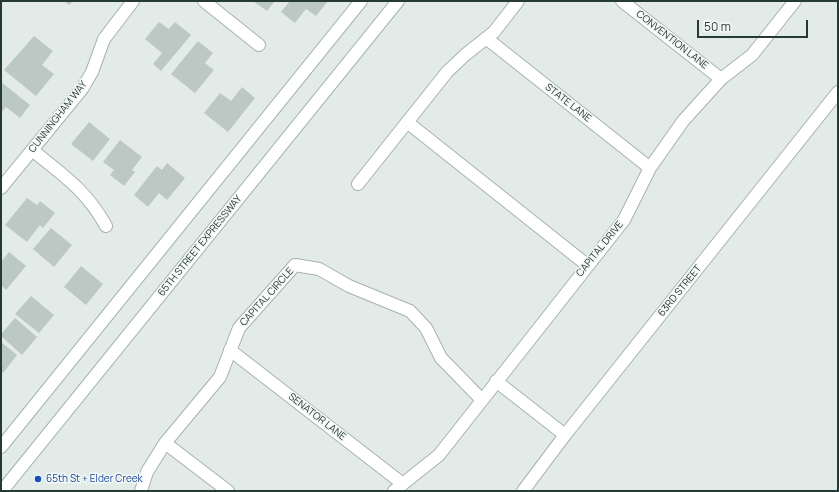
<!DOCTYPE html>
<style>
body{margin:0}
#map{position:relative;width:839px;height:492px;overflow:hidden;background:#e3ebe8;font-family:Manrope,sans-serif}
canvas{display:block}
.frame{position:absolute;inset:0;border:2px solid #253a35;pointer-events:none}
.scale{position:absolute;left:697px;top:20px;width:111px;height:18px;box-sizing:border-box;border:2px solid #253a35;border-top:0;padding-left:5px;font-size:12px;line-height:14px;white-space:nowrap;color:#253a35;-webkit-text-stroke:3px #f3f8f6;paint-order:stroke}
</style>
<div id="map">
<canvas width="839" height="492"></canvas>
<div class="frame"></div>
<div class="scale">50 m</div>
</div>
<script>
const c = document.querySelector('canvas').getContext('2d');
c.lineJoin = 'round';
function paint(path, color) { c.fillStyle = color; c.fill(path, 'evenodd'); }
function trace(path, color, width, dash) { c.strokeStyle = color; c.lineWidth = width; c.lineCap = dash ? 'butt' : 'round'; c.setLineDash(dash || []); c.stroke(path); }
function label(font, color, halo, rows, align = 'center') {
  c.font = font + ' Manrope,sans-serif'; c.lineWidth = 3; c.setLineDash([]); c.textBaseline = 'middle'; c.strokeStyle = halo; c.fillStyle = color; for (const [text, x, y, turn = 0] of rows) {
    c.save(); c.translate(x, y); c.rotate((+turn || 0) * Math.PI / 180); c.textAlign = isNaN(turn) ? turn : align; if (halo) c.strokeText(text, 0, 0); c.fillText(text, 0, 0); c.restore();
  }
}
const building = new Path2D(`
 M 64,1 L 73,1 L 69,5 Z
 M 253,1 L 275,1 L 267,11 Z
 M 290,1 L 328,1 L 316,16 L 306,9 L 295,23 L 281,12 Z
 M 159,22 L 169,29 L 175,22 L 191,35 L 161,71 L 153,64 L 162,53 L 145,39 Z
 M 34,36 L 53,51 L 42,65 L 54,74 L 36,96 L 4,70 Z
 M 198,41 L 213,53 L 205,63 L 214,70 L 195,93 L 171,74 Z
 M 1,82 L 30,105 L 20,118 L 6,107 L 1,113 Z
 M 242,87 L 255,98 L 228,132 L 204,113 L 220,93 L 231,101 Z
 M 89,122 L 110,139 L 93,161 L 71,144 Z
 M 120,140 L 142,157 L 132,170 L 135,172 L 124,186 L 110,175 L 114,170 L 103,162 Z
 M 167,163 L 185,178 L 167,200 L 159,193 L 148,207 L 134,195 L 157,166 L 162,170 Z
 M 27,198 L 37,205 L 40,201 L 55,213 L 43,228 L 40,225 L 27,242 L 5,225 Z
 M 51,228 L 72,245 L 54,267 L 33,249 Z
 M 9,252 L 26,266 L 6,290 L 1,285 L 1,262 Z
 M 81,266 L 103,284 L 86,305 L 64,287 Z
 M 31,296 L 54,315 L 39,333 L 15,314 Z
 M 15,318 L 37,337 L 22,355 L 1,336 L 1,334 Z
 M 1,342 L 17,355 L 3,373 L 1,372 Z`);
const street = new Path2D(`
 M 204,1 L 259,45
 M 622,1 L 721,79
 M 486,38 L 650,168
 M 407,122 L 587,265
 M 32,150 C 63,175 86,190 106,226
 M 358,184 L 447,72 L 465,55 L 494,32 L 518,1
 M 1,188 L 82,89 L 92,72 L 104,39 L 133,1
 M 230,350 L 403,484
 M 496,381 L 565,435
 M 165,443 L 228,491
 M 141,491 L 147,472 L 165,443 L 220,377 L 239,328 L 295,265 L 319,269 L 349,286 L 410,311 L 426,328 L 441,358 L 482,400
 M 394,491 L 439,455 L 624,220 L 650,168 L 683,121 L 721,79 L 752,55 L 795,1
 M 523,491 L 565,435 L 838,92`);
const secondary = new Path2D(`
 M 1,447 L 361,1
 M 2,491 L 398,1`);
const markers = [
 [38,479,4,"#1a4fb4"]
];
const streetNames = [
 ["CONVENTION LANE",672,40,38],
 ["STATE LANE",568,103,38],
 ["CUNNINGHAM WAY",58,117,-52],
 ["65TH STREET EXPRESSWAY",200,246,-51],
 ["CAPITAL DRIVE",600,249,-51],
 ["63RD STREET",680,291,-51],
 ["CAPITAL CIRCLE",267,297,-48],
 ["SENATOR LANE",317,417,38]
];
const transitNames = [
 ["65th St + Elder Creek",46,479]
];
paint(building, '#bcc8c4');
trace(street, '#a6b2af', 14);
trace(secondary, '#a3b5af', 14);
trace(street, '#fff', 12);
trace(secondary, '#fff', 12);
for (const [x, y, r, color] of markers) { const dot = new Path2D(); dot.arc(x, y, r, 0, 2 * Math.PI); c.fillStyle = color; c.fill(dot); trace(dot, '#f3f8f6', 1.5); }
label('10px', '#253a35', '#f3f8f6', streetNames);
label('10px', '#164399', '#f3f8f6', transitNames, 'left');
</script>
